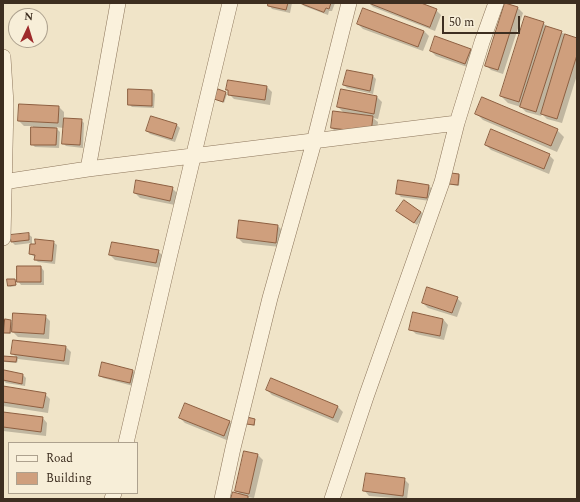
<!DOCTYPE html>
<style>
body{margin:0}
#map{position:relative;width:580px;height:502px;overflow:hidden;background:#f0e4c8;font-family:Spectral,serif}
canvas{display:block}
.frame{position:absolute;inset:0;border:4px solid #3d2e20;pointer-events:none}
.legend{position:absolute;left:8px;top:442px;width:130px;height:52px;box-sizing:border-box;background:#f7eed8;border:1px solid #ada18e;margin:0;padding:5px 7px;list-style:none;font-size:12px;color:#3d2e20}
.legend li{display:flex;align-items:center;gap:8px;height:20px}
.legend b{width:20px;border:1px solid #ada18e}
.north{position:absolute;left:8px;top:8px;width:40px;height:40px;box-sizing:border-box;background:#f7eed8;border:1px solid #ada18e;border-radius:50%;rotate:4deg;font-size:11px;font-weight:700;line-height:16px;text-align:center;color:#3d2e20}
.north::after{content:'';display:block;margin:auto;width:14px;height:18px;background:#9e2a2b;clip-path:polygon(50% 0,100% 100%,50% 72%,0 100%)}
.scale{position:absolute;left:442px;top:16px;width:78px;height:18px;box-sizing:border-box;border:2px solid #3d2e20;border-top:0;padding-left:5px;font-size:12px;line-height:14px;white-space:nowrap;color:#3d2e20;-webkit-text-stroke:3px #f7eed8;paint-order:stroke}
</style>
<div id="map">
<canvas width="580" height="502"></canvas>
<div class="frame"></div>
<ul class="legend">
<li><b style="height:5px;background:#faf1dc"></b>Road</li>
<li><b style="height:11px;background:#cf9f7d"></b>Building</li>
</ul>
<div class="north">N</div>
<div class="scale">50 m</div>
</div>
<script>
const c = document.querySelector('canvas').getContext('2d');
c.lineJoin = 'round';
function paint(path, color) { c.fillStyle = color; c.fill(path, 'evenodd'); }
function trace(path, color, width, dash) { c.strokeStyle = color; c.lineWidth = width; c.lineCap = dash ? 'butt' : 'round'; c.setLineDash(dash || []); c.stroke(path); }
const shadow = new Path2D(`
 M 269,3 L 292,3 L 290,13 L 272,9 L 269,5 Z
 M 301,3 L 335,3 L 332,11 L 329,11 L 328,15 L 304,6 Z
 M 369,3 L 419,3 L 436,10 L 441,15 L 435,31 L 373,7 Z
 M 506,4 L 518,8 L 523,13 L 503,74 L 491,70 L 486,65 Z
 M 543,23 L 548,27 L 577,39 L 577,75 L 562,123 L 547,119 L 542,114 L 541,116 L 526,112 L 521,107 L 508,103 L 501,96 Z
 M 358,24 L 424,31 L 429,36 L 423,51 L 363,29 Z
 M 470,50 L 475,55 L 470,68 L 436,56 L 431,51 Z
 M 373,76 L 376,79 L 373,94 L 347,88 L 344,85 Z
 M 229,81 L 267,87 L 272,92 L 270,105 L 234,99 L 229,94 L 229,91 L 228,90 Z
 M 152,91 L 155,94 L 154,108 L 132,107 L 129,104 Z
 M 226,93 L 227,94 L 224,103 L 216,99 Z
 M 377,97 L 382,102 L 378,119 L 373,118 L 378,122 L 376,138 L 337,133 L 332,128 L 345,114 L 338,107 Z
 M 59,107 L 64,112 L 64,119 L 81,120 L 84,123 L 83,148 L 66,146 L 63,143 L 64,128 L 55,127 L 60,132 L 59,148 L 35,147 L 32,144 L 33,126 L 24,126 L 19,121 Z
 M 476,113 L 557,130 L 564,137 L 557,152 L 483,120 Z
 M 177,125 L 180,128 L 175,142 L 150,134 L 147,131 Z
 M 486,145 L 549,155 L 554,160 L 549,174 L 491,150 Z
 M 459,174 L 460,176 L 459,186 L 452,185 L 450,184 Z
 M 429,186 L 432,189 L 430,201 L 401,197 L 397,193 Z
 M 172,188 L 177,193 L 175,205 L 140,198 L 135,193 Z
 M 421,212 L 424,216 L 417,225 L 401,214 Z
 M 278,226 L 283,231 L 280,247 L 243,243 L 238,238 Z
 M 28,234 L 32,237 L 32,245 L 53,242 L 57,245 L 55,264 L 38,262 L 35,259 L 35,257 L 30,254 L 31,243 L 15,245 L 12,242 L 11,236 Z
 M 158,251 L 163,256 L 161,268 L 115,260 L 110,255 Z
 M 41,267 L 44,271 L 44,285 L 21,285 L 18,281 Z
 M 15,280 L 16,286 L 10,287 L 8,285 Z
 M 457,298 L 462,303 L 457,317 L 428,308 L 423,303 Z
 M 45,316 L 50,321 L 49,339 L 18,337 L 11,330 L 11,334 L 5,333 L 11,321 L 13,324 Z
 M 443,319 L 448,325 L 444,340 L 416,334 L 411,329 Z
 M 66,347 L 71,352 L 69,365 L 18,359 L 17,363 L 5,362 L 3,361 L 4,357 L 17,358 L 13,354 Z
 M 5,371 L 23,375 L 26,378 L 25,386 L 6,383 L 3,380 Z
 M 133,371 L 136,374 L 133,386 L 103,378 L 100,375 Z
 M 3,387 L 45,394 L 50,399 L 48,413 L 3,406 Z
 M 267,390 L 338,407 L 343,412 L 338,423 L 272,395 Z
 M 186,405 L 230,422 L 235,427 L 229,441 L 185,423 L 180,418 Z
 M 3,413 L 42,417 L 47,423 L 46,436 L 3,431 Z
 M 254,419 L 255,421 L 255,426 L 247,424 Z
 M 245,452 L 258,455 L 263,460 L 254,498 L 247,497 L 250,499 L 232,499 L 242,496 L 236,490 Z
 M 404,479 L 409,484 L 407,499 L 369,496 L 364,490 Z`);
const building = new Path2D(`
 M 268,3 L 288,3 L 286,10 L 268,6 Z
 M 300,3 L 331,3 L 329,9 L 326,8 L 324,12 Z
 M 369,3 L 421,3 L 437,9 L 430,27 Z
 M 505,3 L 518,7 L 498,70 L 485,66 Z
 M 363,8 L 424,31 L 418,47 L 357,24 Z
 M 525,16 L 544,22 L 519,102 L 500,96 Z
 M 546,26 L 562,31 L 536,112 L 520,107 Z
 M 565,34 L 577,38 L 577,55 L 557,119 L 541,114 Z
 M 435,36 L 471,49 L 465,64 L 430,51 Z
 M 347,70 L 373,75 L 370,91 L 343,85 Z
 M 228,80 L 267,86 L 265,100 L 228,95 L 228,90 L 226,90 Z
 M 128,89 L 152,90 L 152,106 L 128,105 Z
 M 218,89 L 226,92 L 223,102 L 214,99 Z
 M 341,89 L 377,96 L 374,114 L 337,107 Z
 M 482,97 L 558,129 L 551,146 L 475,114 Z
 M 19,104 L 59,106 L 58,123 L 18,121 Z
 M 333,111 L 373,116 L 371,133 L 331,128 Z
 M 151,116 L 177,124 L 172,139 L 146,131 Z
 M 64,118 L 82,119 L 80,145 L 62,144 Z
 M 31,127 L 57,128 L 56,145 L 31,145 Z
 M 491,129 L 550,154 L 544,169 L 485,145 Z
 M 451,173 L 459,174 L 458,185 L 449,184 Z
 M 136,180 L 173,187 L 170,201 L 134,193 Z
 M 398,180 L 429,185 L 427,198 L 396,194 Z
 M 404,200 L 421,212 L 414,223 L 396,211 Z
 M 239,220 L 278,225 L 276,243 L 237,238 Z
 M 29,233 L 29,240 L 11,242 L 10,235 Z
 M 35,239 L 54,241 L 52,261 L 34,260 L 35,255 L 29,254 L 30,244 L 35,244 Z
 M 112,242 L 159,250 L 156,263 L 109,255 Z
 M 17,266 L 41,266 L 41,282 L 17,282 Z
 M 7,279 L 15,279 L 16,285 L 8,286 Z
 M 427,287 L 458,297 L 452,313 L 422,303 Z
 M 413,312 L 443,319 L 440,336 L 409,330 Z
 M 13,313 L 46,315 L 44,334 L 12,332 Z
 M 5,319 L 11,320 L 10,333 L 4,333 Z
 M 13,340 L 66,346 L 64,361 L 11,354 Z
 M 3,356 L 17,357 L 16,362 L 3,361 Z
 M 102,362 L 133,370 L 130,383 L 99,376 Z
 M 4,370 L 23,374 L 22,384 L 3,380 Z
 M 271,378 L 338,406 L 333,418 L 266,390 Z
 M 3,386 L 46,393 L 43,408 L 3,402 Z
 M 185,403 L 230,421 L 224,436 L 179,418 Z
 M 3,412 L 43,417 L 41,432 L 3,427 Z
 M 247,417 L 255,419 L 254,425 L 246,424 Z
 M 244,451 L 258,454 L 249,494 L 235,491 Z
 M 366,473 L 405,478 L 403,496 L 363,491 Z
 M 233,492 L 248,496 L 248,499 L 231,499 Z`);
const minor = new Path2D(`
 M 3,57 L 6,104 L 3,238
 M 88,169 L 118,3
 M 3,182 L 88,169 L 457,123
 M 126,443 L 169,258 L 230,3
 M 112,499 L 114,493
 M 222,499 L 233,448 L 270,298 L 314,142 L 349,3
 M 332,499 L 366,397 L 442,182 L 457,123 L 482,42 L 496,3`);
paint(shadow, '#0003');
paint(building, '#cf9f7d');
trace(building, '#8d5f41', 1);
trace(minor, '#8d765c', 16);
trace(minor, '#faf1dc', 15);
</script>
